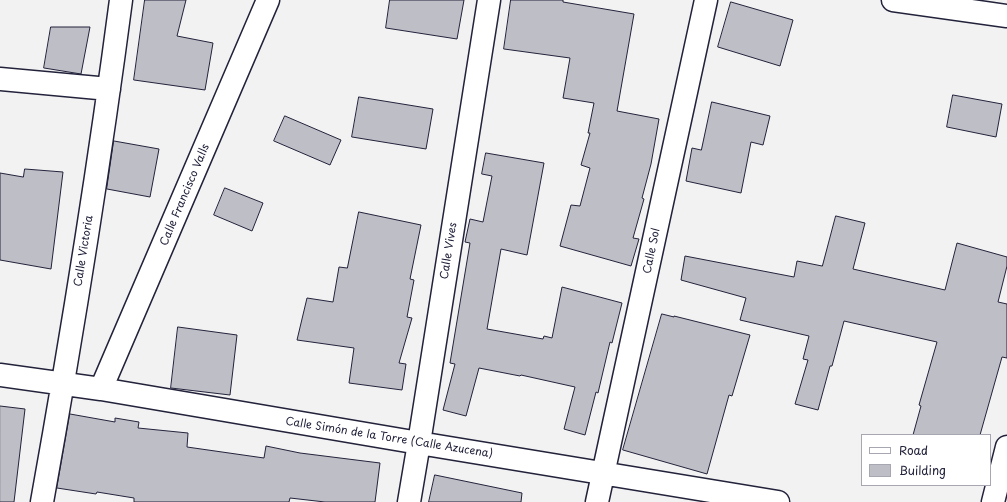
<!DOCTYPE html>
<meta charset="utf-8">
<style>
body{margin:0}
#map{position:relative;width:1007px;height:502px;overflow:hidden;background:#f2f2f3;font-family:"Playpen Sans",sans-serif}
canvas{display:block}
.legend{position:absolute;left:861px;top:434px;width:130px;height:52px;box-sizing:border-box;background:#fff;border:1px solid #a7a7b1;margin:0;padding:5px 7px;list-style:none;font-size:12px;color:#22223b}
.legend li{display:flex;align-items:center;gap:8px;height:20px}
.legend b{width:20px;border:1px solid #a7a7b1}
</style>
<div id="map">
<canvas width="1007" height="502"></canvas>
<ul class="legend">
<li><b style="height:5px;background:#fff"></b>Road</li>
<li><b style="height:11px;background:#bebec6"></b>Building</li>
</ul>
</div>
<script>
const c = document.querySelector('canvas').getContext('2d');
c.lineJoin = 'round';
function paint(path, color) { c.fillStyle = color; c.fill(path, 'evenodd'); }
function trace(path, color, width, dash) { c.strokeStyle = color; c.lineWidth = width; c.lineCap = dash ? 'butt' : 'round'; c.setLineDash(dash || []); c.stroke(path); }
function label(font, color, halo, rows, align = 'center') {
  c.font = font + ' "Playpen Sans",sans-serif'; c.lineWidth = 4; c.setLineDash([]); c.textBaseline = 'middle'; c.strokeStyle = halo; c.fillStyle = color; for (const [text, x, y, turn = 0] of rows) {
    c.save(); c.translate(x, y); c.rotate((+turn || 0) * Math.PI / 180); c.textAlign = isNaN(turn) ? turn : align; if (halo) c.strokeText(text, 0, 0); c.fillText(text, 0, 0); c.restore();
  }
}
const building = new Path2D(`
 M 145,0 L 186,0 L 177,36 L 213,43 L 205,90 L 134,80 Z
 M 390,0 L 464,0 L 457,39 L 386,28 Z
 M 511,0 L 563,0 L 563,2 L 634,14 L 617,111 L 659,119 L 651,164 L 642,198 L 644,199 L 633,238 L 639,239 L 631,266 L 560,246 L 571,205 L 580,206 L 590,168 L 581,165 L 590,133 L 588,133 L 594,103 L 563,98 L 570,58 L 504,49 Z
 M 731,2 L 793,20 L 780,66 L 718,47 Z
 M 51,27 L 90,27 L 81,74 L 44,68 Z
 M 953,95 L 1002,104 L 996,137 L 947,127 Z
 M 359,97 L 433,109 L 426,149 L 352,137 Z
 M 712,102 L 770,116 L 763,145 L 751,142 L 741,193 L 686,181 L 692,148 L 701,150 Z
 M 285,116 L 341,140 L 330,165 L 274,141 Z
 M 114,141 L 159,149 L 150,197 L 107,189 Z
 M 486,153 L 544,163 L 527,255 L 501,249 L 487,329 L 543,339 L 544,336 L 552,338 L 562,287 L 622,303 L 612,343 L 610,342 L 598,393 L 596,392 L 585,435 L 564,429 L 575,387 L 521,375 L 520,376 L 479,368 L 466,416 L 443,410 L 455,364 L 450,363 L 470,243 L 465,242 L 470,219 L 483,222 L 492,176 L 482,174 Z
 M 25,169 L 63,172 L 51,269 L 0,260 L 0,173 L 23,177 Z
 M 225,188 L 263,203 L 252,231 L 214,215 Z
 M 359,212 L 421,225 L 410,279 L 414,280 L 407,317 L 412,318 L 399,363 L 406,364 L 402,390 L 349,383 L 354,348 L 297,340 L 307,298 L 333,302 L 339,267 L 347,268 Z
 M 836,216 L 865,223 L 853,269 L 945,290 L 957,243 L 1007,257 L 1007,266 L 998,302 L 1007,304 L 1007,358 L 1002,357 L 980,435 L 913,435 L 921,406 L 919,405 L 937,342 L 844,321 L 832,366 L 830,366 L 818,410 L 795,404 L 808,360 L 803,359 L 809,336 L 740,320 L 746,298 L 681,280 L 685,256 L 794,277 L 797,261 L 822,266 Z
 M 662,314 L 674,317 L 674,316 L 750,335 L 732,396 L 729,395 L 707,474 L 623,450 Z
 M 178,327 L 237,335 L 230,395 L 171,388 Z
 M 0,406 L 25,409 L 14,502 L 0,502 Z
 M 70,414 L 115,422 L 115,418 L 139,422 L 138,428 L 188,433 L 187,447 L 264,458 L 266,446 L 300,453 L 380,463 L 375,502 L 325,502 L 290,498 L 289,502 L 134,502 L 134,498 L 97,492 L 96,494 L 57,488 Z
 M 435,475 L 522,493 L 521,502 L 429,502 Z`);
const minor = new Path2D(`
 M 893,0 L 1007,16
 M 0,79 L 109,89
 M 0,375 L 101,389 L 419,443 L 778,502
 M 101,389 L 268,0
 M 42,502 C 72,335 99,168 121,0
 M 409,502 L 419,443 L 489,0
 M 597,502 L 706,0`);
const major = new Path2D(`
 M 993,502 L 1007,447`);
const streetNames = [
 ["Calle Francisco Valls",185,195,-67],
 ["Calle Victoria",84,251,-81],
 ["Calle Vives",449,251,-81],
 ["Calle Sol",652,251,-78],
 ["Calle Simón de la Torre (Calle Azucena)",389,438,9]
];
paint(building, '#bebec6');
trace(building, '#22223b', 1);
trace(minor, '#22223b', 25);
trace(major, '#22223b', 25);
trace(minor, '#fff', 22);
trace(major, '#fff', 22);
label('11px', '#22223b', '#fff', streetNames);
</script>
